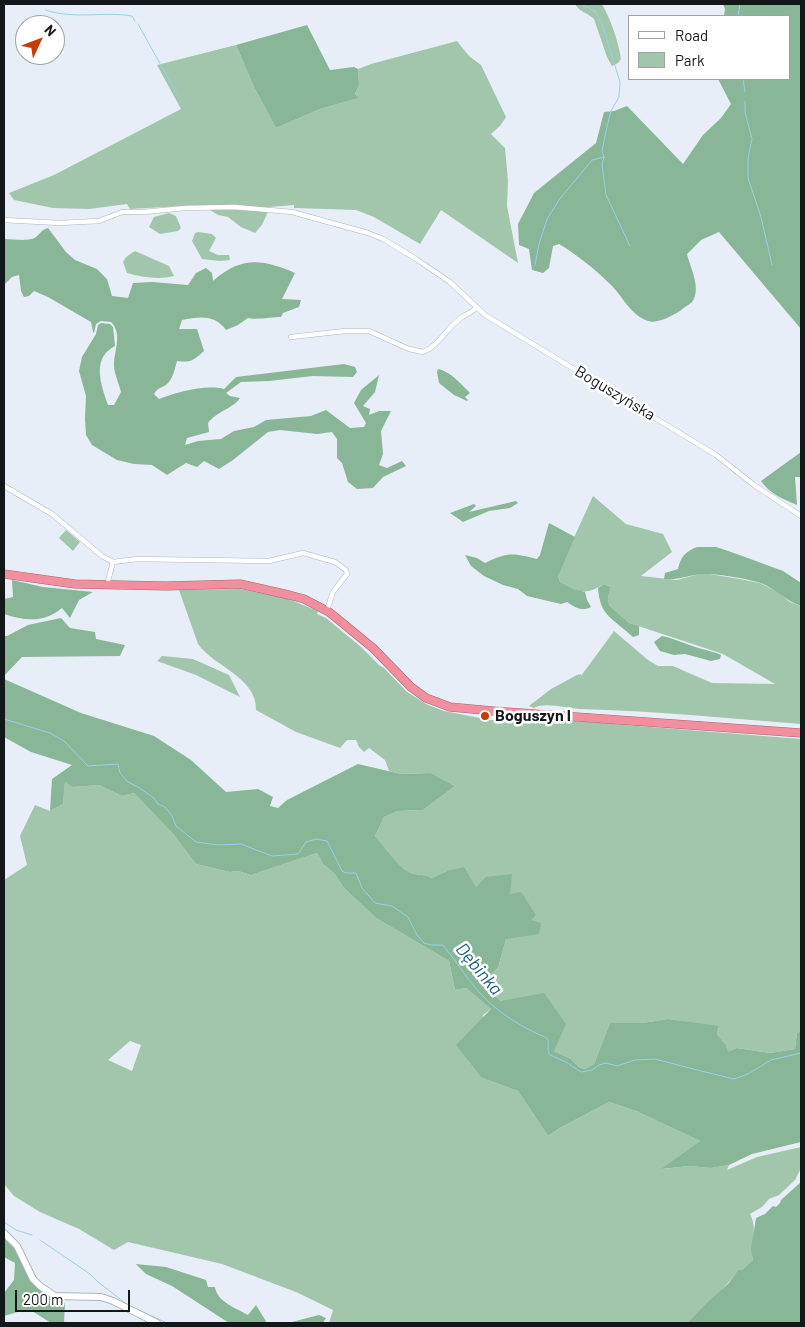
<!DOCTYPE html>
<meta charset="utf-8">
<style>
body{margin:0}
#map{position:relative;width:805px;height:1327px;overflow:hidden;background:#e7eef7;font-family:Barlow,sans-serif}
canvas{display:block}
.frame{position:absolute;inset:0;border:5px solid #141719;pointer-events:none}
.legend{position:absolute;left:628px;top:15px;width:162px;height:65px;box-sizing:border-box;background:#fff;border:1px solid #a1a2a3;margin:0;padding:6px 9px;list-style:none;font-size:15px;color:#141719}
.legend li{display:flex;align-items:center;gap:10px;height:25px}
.legend b{width:25px;border:1px solid #a1a2a3}
.north{position:absolute;left:15px;top:15px;width:50px;height:50px;box-sizing:border-box;background:#fff;border:1px solid #a1a2a3;border-radius:50%;rotate:47deg;font-size:14px;font-weight:700;line-height:20px;text-align:center;color:#141719}
.north::after{content:'';display:block;margin:auto;width:18px;height:22px;background:#c43d07;clip-path:polygon(50% 0,100% 100%,50% 72%,0 100%)}
.scale{position:absolute;left:15px;top:1290px;width:115px;height:22px;box-sizing:border-box;border:2px solid #141719;border-top:0;padding-left:6px;font-size:15px;line-height:18px;white-space:nowrap;color:#141719;-webkit-text-stroke:4px #fff;paint-order:stroke}
</style>
<div id="map">
<canvas width="805" height="1327"></canvas>
<div class="frame"></div>
<ul class="legend">
<li><b style="height:6px;background:#fff"></b>Road</li>
<li><b style="height:14px;background:#a2c6ac"></b>Park</li>
</ul>
<div class="north">N</div>
<div class="scale">200 m</div>
</div>
<script>
const c = document.querySelector('canvas').getContext('2d');
c.lineJoin = 'round';
function paint(path, color) { c.fillStyle = color; c.fill(path, 'evenodd'); }
function trace(path, color, width, dash) { c.strokeStyle = color; c.lineWidth = width; c.lineCap = dash ? 'butt' : 'round'; c.setLineDash(dash || []); c.stroke(path); }
function label(font, color, halo, rows, align = 'center') {
  c.font = font + ' Barlow,sans-serif'; c.lineWidth = 5; c.setLineDash([]); c.textBaseline = 'middle'; c.strokeStyle = halo; c.fillStyle = color; for (const [text, x, y, turn = 0] of rows) {
    c.save(); c.translate(x, y); c.rotate((+turn || 0) * Math.PI / 180); c.textAlign = isNaN(turn) ? turn : align; if (halo) c.strokeText(text, 0, 0); c.fillText(text, 0, 0); c.restore();
  }
}
const green = new Path2D(`
 M 575,4 L 602,4 C 611,20 618,40 621,59 L 618,63 L 612,66 L 607,57 L 594,19 C 587,12 580,13 575,4 Z
 M 457,41 L 469,56 L 481,65 L 506,117 L 500,126 L 491,134 L 505,148 L 508,181 L 507,206 L 518,263 L 441,210 L 420,244 L 374,217 L 356,210 L 294,208 L 294,205 L 270,207 L 262,225 L 255,233 L 241,227 L 228,217 L 218,215 L 202,205 L 130,209 L 127,204 L 89,209 L 53,208 L 14,200 L 9,193 L 54,175 L 181,109 L 157,65 L 236,45 L 254,87 L 276,128 L 320,109 L 357,98 L 355,94 L 359,85 L 358,69 L 371,64 Z
 M 169,213 L 176,216 L 181,228 L 178,231 L 160,234 L 149,227 L 154,217 Z
 M 198,232 L 212,234 L 216,238 L 209,251 L 218,255 L 229,255 L 230,260 L 220,261 L 202,259 L 192,241 L 195,233 Z
 M 135,251 L 169,266 L 174,276 C 158,280 142,277 127,273 L 123,262 L 126,257 Z
 M 593,496 L 626,524 L 663,534 L 672,552 L 641,576 L 677,580 L 703,573 L 740,579 L 760,583 L 778,592 L 790,602 L 801,606 L 801,724 C 727,718 653,711 579,709 C 567,708 543,702 534,708 L 529,706 L 551,689 L 577,675 L 581,674 L 581,676 L 614,631 L 648,660 L 658,666 L 673,666 L 712,683 L 775,684 L 723,654 L 629,623 L 609,605 L 608,597 L 611,587 L 604,584 C 585,596 579,592 560,582 L 558,576 L 560,568 Z
 M 66,530 L 80,542 L 73,551 L 59,538 Z
 M 240,589 L 288,599 L 318,611 L 317,614 L 326,618 L 361,647 L 379,665 L 384,668 L 407,692 L 428,705 L 444,711 L 490,720 L 528,718 L 600,723 L 801,739 L 801,1031 L 797,1033 L 795,1049 L 770,1053 L 737,1048 L 727,1053 L 726,1045 L 717,1034 L 719,1027 L 668,1019 L 642,1023 L 610,1023 L 594,1064 L 585,1069 L 579,1067 L 571,1059 L 554,1051 L 501,1001 L 478,983 L 498,968 L 506,939 L 530,920 L 510,894 L 476,887 L 447,871 L 432,878 C 422,873 416,876 409,872 C 397,866 384,847 375,836 L 384,817 L 398,811 L 423,810 L 455,786 L 431,773 L 401,774 L 389,771 L 385,760 L 369,748 L 364,752 L 359,747 L 356,740 L 347,740 L 340,748 L 296,732 L 256,710 C 257,677 214,667 198,644 L 179,590 Z
 M 162,656 L 193,659 L 229,675 L 240,697 L 196,675 L 157,661 Z
 M 65,781 L 73,787 L 99,785 L 122,796 L 134,793 L 174,835 L 196,864 L 230,872 L 238,871 L 251,875 L 317,853 L 323,864 L 334,873 L 344,888 L 376,918 L 449,961 L 455,990 L 466,988 L 491,1009 L 483,1015 L 482,1078 L 518,1091 L 548,1136 L 558,1129 L 609,1102 L 636,1111 L 700,1141 L 662,1169 L 690,1166 L 711,1168 L 729,1165 L 727,1170 L 757,1157 L 801,1147 L 801,1168 L 795,1180 L 779,1195 L 769,1199 L 762,1207 L 750,1214 C 758,1229 751,1244 753,1260 L 742,1270 L 738,1270 C 724,1291 704,1306 687,1323 L 329,1323 L 333,1310 L 296,1292 L 222,1264 L 128,1242 L 114,1250 L 79,1229 L 40,1212 L 14,1196 L 4,1184 L 4,880 L 27,865 L 20,836 L 35,805 L 50,811 L 63,804 ZM 130,1041 L 141,1045 L 132,1071 L 108,1060 Z`);
const forest = new Path2D(`
 M 723,4 L 801,4 L 801,329 L 719,232 L 701,240 L 687,254 C 690,267 702,289 692,302 C 689,305 683,308 680,311 C 671,316 658,324 648,321 C 631,315 624,299 613,287 C 596,270 579,256 559,244 L 553,246 L 549,268 L 543,273 L 532,270 L 529,249 L 519,245 L 518,224 L 534,193 L 596,143 L 604,112 L 614,111 L 627,106 L 683,164 L 703,135 L 721,118 L 731,104 L 718,79 L 789,79 L 789,16 L 724,16 L 725,9 Z
 M 307,25 L 330,70 L 354,67 L 358,69 L 359,85 L 355,94 L 358,98 L 320,109 L 276,128 L 254,87 L 236,45 Z
 M 48,228 L 66,252 L 75,260 L 97,269 L 107,279 L 112,296 L 128,298 L 133,283 L 152,282 L 188,285 L 196,273 L 206,268 L 212,273 L 213,281 C 241,256 263,259 295,273 L 282,299 L 301,300 L 299,307 L 283,313 L 281,317 C 273,317 255,320 248,318 L 238,325 L 226,330 C 214,314 200,317 182,320 L 179,329 L 197,329 L 204,351 C 194,360 191,363 177,361 C 175,368 173,379 167,384 C 161,389 159,386 154,394 L 159,399 C 176,392 207,384 224,389 L 236,377 L 344,364 L 355,367 L 357,372 L 353,377 L 313,376 L 269,381 L 241,382 L 226,393 L 230,396 L 240,398 C 234,408 217,411 208,423 L 209,432 L 187,438 L 185,445 L 198,441 L 221,439 L 234,431 L 254,427 L 266,420 L 311,416 L 326,410 L 350,428 L 364,427 L 366,423 L 354,403 L 361,390 L 379,375 L 375,392 L 363,406 L 370,409 L 369,415 L 379,411 L 391,411 L 381,431 L 383,454 L 379,465 L 387,468 L 402,461 L 406,466 L 383,477 L 373,488 L 357,489 L 348,482 L 342,463 L 337,458 L 337,439 L 332,432 L 317,434 L 280,430 L 268,432 L 233,460 L 219,469 L 204,461 L 197,467 L 186,463 L 167,475 L 152,465 L 134,464 L 117,460 L 92,445 L 86,435 L 85,419 L 86,396 L 79,371 L 82,357 L 96,334 L 98,325 L 101,323 L 110,324 L 113,327 L 115,346 C 91,358 101,385 108,405 L 114,405 L 121,392 C 119,384 114,373 114,365 C 114,350 123,334 111,322 L 101,321 L 96,324 L 94,333 L 93,332 L 91,322 L 48,297 L 34,291 L 29,296 L 24,297 L 21,291 L 19,275 L 12,277 L 4,285 L 4,239 C 12,239 30,242 36,237 C 41,233 41,230 48,228 Z
 M 438,369 C 450,371 462,385 470,393 L 465,397 L 468,400 L 467,401 L 454,395 L 439,383 L 437,372 Z
 M 801,452 L 801,477 L 795,477 L 797,505 C 783,499 770,494 761,481 Z
 M 516,501 L 518,503 L 510,508 L 489,511 L 463,522 L 450,513 L 474,504 L 476,506 L 469,512 Z
 M 549,523 L 575,537 L 558,576 L 560,582 L 574,589 L 585,592 L 587,600 L 591,607 C 582,612 574,607 567,602 L 561,604 L 527,596 L 518,589 L 503,585 L 484,576 L 471,566 L 465,555 L 477,558 L 485,563 C 509,552 512,553 537,559 L 540,555 Z
 M 697,547 L 716,547 L 734,553 L 783,571 L 801,583 L 801,606 C 786,601 776,589 761,583 C 750,579 714,573 703,574 C 688,575 681,580 664,579 L 665,573 L 678,569 C 681,556 685,552 697,547 Z
 M 12,580 L 43,587 L 93,592 L 79,600 L 70,618 L 62,608 C 44,623 25,621 4,614 L 4,599 L 13,597 Z
 M 604,584 L 611,587 L 608,597 L 609,605 L 629,623 L 639,626 L 639,635 L 633,637 C 613,618 600,617 598,588 Z
 M 61,618 L 70,628 L 95,632 L 96,639 L 125,645 L 120,656 L 22,657 L 4,676 L 4,636 L 7,636 L 28,625 Z
 M 662,636 C 676,639 688,645 702,649 C 709,651 715,652 721,655 L 720,659 L 711,661 L 685,654 L 674,655 L 660,651 L 654,642 Z
 M 4,679 L 81,713 L 154,736 L 191,760 L 226,792 L 258,789 L 273,797 L 270,806 L 278,808 L 287,800 L 358,764 L 401,774 L 431,773 L 455,786 L 423,810 L 398,811 L 384,817 L 375,836 C 384,846 397,866 409,872 C 416,876 422,873 432,878 L 447,871 L 464,867 L 476,887 L 486,877 L 512,874 L 510,894 L 521,892 L 536,915 L 531,920 L 541,923 L 539,934 L 506,939 L 498,968 L 479,983 L 501,1001 L 544,993 L 566,1024 L 554,1051 L 571,1059 L 579,1067 L 585,1069 L 594,1064 L 610,1023 L 642,1023 L 668,1019 L 719,1026 L 717,1034 L 726,1045 L 728,1052 L 737,1048 L 770,1053 L 795,1049 L 797,1033 L 801,1031 L 801,1142 L 752,1154 L 729,1165 L 711,1168 L 690,1166 L 661,1169 L 700,1141 L 636,1111 L 609,1102 L 558,1129 L 548,1136 L 518,1091 L 482,1078 L 456,1045 L 491,1009 L 466,988 L 455,990 L 449,961 L 376,918 L 344,888 L 334,873 L 323,864 L 317,853 L 251,875 L 238,871 L 230,872 L 196,864 L 174,835 L 134,793 L 122,796 L 99,785 L 73,787 L 65,782 L 63,804 L 50,811 L 52,779 L 72,765 L 31,752 L 4,737 Z
 M 801,1182 L 801,1323 L 687,1323 L 709,1301 L 728,1284 L 738,1270 L 742,1270 L 753,1260 L 751,1249 L 756,1218 L 765,1214 L 773,1206 L 776,1207 L 780,1203 L 781,1200 Z
 M 4,1238 L 18,1250 L 48,1295 L 65,1303 L 64,1323 L 51,1323 L 32,1311 L 24,1310 L 4,1316 L 4,1293 L 14,1280 L 15,1263 L 4,1257 Z
 M 136,1264 L 166,1267 L 206,1280 L 208,1287 L 215,1287 C 217,1302 236,1308 248,1315 L 256,1305 L 267,1323 L 229,1323 L 172,1286 L 146,1274 Z
 M 319,1315 L 326,1318 L 323,1323 L 288,1323 Z`);
const stream = new Path2D(`
 M 580,4 L 595,11 L 602,24 L 620,82 L 619,97 L 611,111 L 606,131 L 602,151 L 604,157 L 602,164 L 606,195 L 630,246
 M 45,10 C 77,20 101,11 132,16 L 135,21
 M 738,16 L 740,4
 M 138,24 L 178,96
 M 743,79 L 745,92
 M 745,101 L 745,112 L 752,139 L 748,158 L 748,178 L 761,217 L 772,265
 M 535,265 L 539,244 L 547,219 L 559,200 L 592,160 L 604,157
 M 4,719 L 50,733 L 64,741 L 88,766 L 118,764 L 120,773 L 128,782 L 138,787 L 154,798 L 158,804 L 165,807 L 172,816 L 176,826 L 196,842 L 218,845 L 241,844 L 272,856 L 298,854 L 306,842 L 316,839 L 327,841 L 342,871 L 346,873 L 356,873 L 362,888 L 375,903 L 392,906 L 408,917 L 417,935 L 424,943 L 431,945 L 443,945 C 455,960 466,977 479,992 C 498,1013 521,1027 547,1038 C 550,1044 546,1050 550,1055 L 566,1062 L 581,1072 L 592,1070 L 599,1065 L 606,1063 L 617,1066 L 635,1060 L 655,1059 L 701,1071 L 734,1079 L 748,1074 L 771,1060 L 801,1053
 M 4,1222 L 16,1230 L 32,1235
 M 40,1240 L 90,1274 L 98,1282 L 128,1305 L 167,1323`);
const street = new Path2D(`
 M 4,220 L 59,223 L 99,221 L 122,212 L 144,212 L 185,208 L 234,207 L 292,212 L 368,233 L 383,239 L 416,259 L 450,282 L 485,315 L 716,455 L 754,485 L 801,516
 M 291,337 L 345,331 L 369,331 L 409,349 L 423,352 C 439,346 447,327 461,318 C 467,313 472,313 477,307
 M 4,486 L 52,514 L 102,556 L 113,562
 M 107,585 L 113,562 L 137,559 L 269,561 L 303,553 L 335,562 L 346,570 L 347,574 L 333,592 L 327,610`);
const secondary = new Path2D(`
 M 4,1233 L 17,1246 L 33,1279 L 40,1286 L 55,1296 L 101,1297 L 113,1301 L 157,1323`);
const highway = new Path2D(`
 M 4,574 L 75,584 L 166,586 L 240,584 L 289,595 L 304,599 L 329,612 L 373,648 L 411,687 L 426,698 L 450,707 L 493,711 L 801,733`);
const markers = [
 [485,716,5,"#c43d07"]
];
const streetNames = [
 ["Boguszyńska",615,393,31]
];
const poiNames = [
 ["Boguszyn I",495,716]
];
const waterNames = [
 ["Dębinka",479,969,50]
];
paint(green, '#a2c6ac');
paint(forest, '#88b696');
trace(stream, '#98d2e9', 1);
trace(street, '#afb5bd', 5.5);
trace(secondary, '#afb5bd', 8);
trace(highway, '#a46570', 9);
trace(street, '#fff', 4.5);
trace(secondary, '#fff', 6);
trace(highway, '#f28f9f', 8);
for (const [x, y, r, color] of markers) { const dot = new Path2D(); dot.arc(x, y, r, 0, 2 * Math.PI); c.fillStyle = color; c.fill(dot); trace(dot, '#fff', 2); }
label('16px', '#141719', '#fff', streetNames);
label('bold 16px', '#141719', '#fff', poiNames, 'left');
label('italic 18px', '#186179', '#fff', waterNames);
</script>
